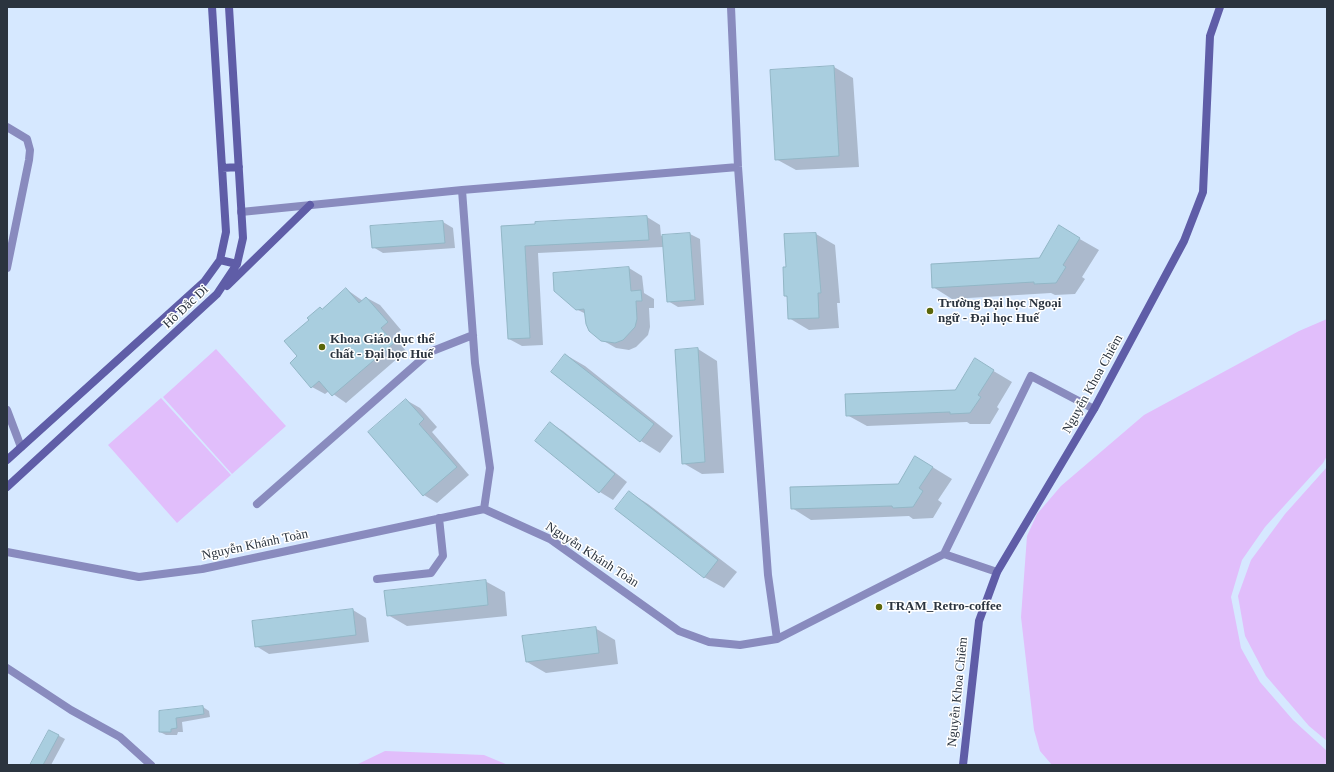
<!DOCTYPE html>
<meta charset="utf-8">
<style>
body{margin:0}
#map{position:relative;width:1334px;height:772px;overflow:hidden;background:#d6e8ff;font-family:Georgia,serif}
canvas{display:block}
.frame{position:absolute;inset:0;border:8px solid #2b343f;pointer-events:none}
</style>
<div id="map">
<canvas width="1334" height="772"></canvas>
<div class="frame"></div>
</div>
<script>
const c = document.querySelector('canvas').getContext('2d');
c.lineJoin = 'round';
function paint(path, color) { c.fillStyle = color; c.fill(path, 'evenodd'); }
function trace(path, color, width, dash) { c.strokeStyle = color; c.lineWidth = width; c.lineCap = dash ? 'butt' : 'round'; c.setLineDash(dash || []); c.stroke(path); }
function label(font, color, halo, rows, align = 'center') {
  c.font = font + ' Georgia,serif'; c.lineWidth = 3; c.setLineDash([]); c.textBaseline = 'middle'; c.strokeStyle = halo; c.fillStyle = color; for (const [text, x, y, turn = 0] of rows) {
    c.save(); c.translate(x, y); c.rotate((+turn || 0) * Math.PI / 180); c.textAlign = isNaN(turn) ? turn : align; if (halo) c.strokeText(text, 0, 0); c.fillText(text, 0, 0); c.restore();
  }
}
const green = new Path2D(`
 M 1327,319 L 1327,456 L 1323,463 L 1265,527 L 1242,560 L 1231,597 L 1241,648 L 1260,682 L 1293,720 L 1327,751 L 1327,765 L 1052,765 L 1040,751 L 1034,730 L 1021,617 L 1027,536 L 1037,514 L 1061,486 L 1144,415 L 1299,331 Z
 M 216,349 L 286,426 L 232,474 L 163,397 Z
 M 161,398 L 231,475 L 177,523 L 108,445 Z
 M 1327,467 L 1327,741 L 1309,726 L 1266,676 L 1245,636 L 1238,596 L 1251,560 L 1285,514 Z
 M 385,751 L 484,755 L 508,765 L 356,765 Z`);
const shadow = new Path2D(`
 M 834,67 L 853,78 L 859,167 L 796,170 L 776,159 Z
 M 647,217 L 660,225 L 661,236 L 690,234 L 700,239 L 704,305 L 678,307 L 668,301 L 663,247 L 538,253 L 543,345 L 522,346 L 509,339 L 502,227 Z
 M 443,222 L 453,228 L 455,248 L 383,253 L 373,247 L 371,227 Z
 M 816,234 L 835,245 L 840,303 L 837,303 L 839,328 L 809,330 L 789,318 L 788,297 L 785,296 L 787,268 Z
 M 1078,238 L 1099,250 L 1082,277 L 1085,279 L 1075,294 L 1055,295 L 1051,293 L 952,299 L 933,287 L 1039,259 Z
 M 629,268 L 642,276 L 644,293 L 654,299 L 654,308 L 649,308 L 650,327 L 648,335 L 636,347 L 629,350 L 616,348 L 602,340 L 586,314 L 576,309 Z
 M 346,289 L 363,301 L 367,298 L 380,305 L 401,330 L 393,336 L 406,351 L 346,403 L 329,391 L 325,394 L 312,387 L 299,356 L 323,310 Z
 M 698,349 L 717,361 L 724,473 L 702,474 L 683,463 Z
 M 566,355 L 585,366 L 673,436 L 660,453 L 641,441 L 552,372 Z
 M 975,360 L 1012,382 L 997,407 L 999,409 L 990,424 L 970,424 L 967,422 L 867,426 L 847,415 L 956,390 Z
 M 406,400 L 420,408 L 437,427 L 432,432 L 469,475 L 437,503 L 424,495 L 370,432 Z
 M 550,423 L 563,431 L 627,482 L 613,500 L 600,492 L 536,441 Z
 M 916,457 L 952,479 L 938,500 L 942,503 L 933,518 L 913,519 L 909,516 L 811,520 L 792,508 L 898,485 Z
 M 629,492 L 648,504 L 737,572 L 724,588 L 704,577 Z
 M 485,581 L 505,592 L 507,616 L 407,626 L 388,615 Z
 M 353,610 L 366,618 L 369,642 L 269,654 L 256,646 Z
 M 595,628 L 615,640 L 618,664 L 546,673 L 527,662 Z
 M 203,707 L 209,711 L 210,717 L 182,722 L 183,732 L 178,732 L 177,735 L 166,735 L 160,732 L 160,712 Z
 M 50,731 L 65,739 L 51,765 L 36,765 Z`);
const building = new Path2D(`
 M 834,66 L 839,156 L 775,160 L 770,70 Z
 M 647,216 L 649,240 L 525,246 L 530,338 L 508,339 L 501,226 L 535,224 L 535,222 Z
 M 443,221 L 445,243 L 372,248 L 370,226 Z
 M 1059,225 L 1080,238 L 1063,265 L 1066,267 L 1056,283 L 1034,284 L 1034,282 L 932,288 L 931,264 L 1039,258 Z
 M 690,233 L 695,300 L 667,302 L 662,235 Z
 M 816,233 L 821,293 L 818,293 L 819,318 L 788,319 L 787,296 L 784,296 L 783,267 L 786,267 L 784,234 Z
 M 629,267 L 631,291 L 641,290 L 642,301 L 636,301 L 637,319 L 635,327 L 623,340 L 615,343 L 601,341 L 589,331 L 586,324 L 584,309 L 576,310 L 554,291 L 553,273 Z
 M 346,288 L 359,303 L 366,297 L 388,322 L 381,328 L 394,343 L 332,396 L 319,381 L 311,388 L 290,363 L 297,356 L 284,341 L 309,320 L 307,318 L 320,307 L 322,309 Z
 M 698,348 L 705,462 L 682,464 L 675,350 Z
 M 565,354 L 654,424 L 640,442 L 551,372 Z
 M 975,358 L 994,370 L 978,395 L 981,397 L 970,413 L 950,414 L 950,412 L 846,416 L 845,394 L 955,390 Z
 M 406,399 L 424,419 L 419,424 L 457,467 L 423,496 L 368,432 Z
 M 550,422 L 615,474 L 599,493 L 535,441 Z
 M 915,456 L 933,467 L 919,488 L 923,491 L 913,507 L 893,508 L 892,506 L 791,509 L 790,487 L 898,484 Z
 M 629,491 L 718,560 L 704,578 L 615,509 Z
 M 486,580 L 488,605 L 387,616 L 384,591 Z
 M 353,609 L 356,635 L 255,647 L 252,621 Z
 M 596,627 L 599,653 L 526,662 L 522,636 Z
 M 203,706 L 204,714 L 176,718 L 177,728 L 171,729 L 171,732 L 159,732 L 159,711 Z
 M 49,730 L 59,735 L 43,765 L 30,765 Z`);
const street = new Path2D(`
 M 731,7 L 738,167 L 768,575 L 777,639
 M 7,127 L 27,139 L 30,150 L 29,160 L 7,268
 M 462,190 L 475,363 L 490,468 L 484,509
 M 241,212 L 462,190 L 738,167
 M 7,410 L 21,447
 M 257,504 L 430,352 L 473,335
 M 7,552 L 139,577 L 202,569 L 484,509 L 550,539 L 679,631 L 709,642 L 740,645 L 777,639 L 944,554 L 997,572
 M 944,554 L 1031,376 L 1094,409
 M 377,579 L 431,573 L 443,556 L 439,518
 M 7,668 L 71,710 L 120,737 L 151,765`);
const secondary = new Path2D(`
 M 222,168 L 239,167
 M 220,260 L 237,264
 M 227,286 L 310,205
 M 7,460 L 204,282 L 220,260 L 226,232 L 212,7
 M 7,487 L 217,294 L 237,264 L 243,238 L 229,7
 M 963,765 L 979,621 L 997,572 L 1094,409 L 1184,241 L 1203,192 L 1210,36 L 1220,7`);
const markers = [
 [930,311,4,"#5a660a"],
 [322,347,4,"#5a660a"],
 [879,607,4,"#5a660a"]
];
const poiNames = [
 ["Trường Đại học Ngoại",938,304],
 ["ngữ - Đại học Huế",938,319],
 ["Khoa Giáo dục thể",330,340],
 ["chất - Đại học Huế",330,355],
 ["TRẠM_Retro-coffee",887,607]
];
const streetNames = [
 ["Hồ Đắc Di",186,307,-43],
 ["Nguyễn Khoa Chiêm",1093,384,-61],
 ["Nguyễn Khánh Toàn",255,545,-12],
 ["Nguyễn Khánh Toàn",592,555,33],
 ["Nguyễn Khoa Chiêm",958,692,-84]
];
paint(green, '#e1befb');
paint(shadow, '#0003');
paint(building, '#a9cedf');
trace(building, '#92b6c6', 1);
trace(street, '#898bbe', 8);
trace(secondary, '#5f5da7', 8);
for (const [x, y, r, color] of markers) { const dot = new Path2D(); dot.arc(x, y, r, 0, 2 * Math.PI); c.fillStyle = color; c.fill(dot); trace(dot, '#fff', 1.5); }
label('bold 13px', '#2b343f', '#fff', poiNames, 'left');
label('13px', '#2b343f', '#fff', streetNames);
</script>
